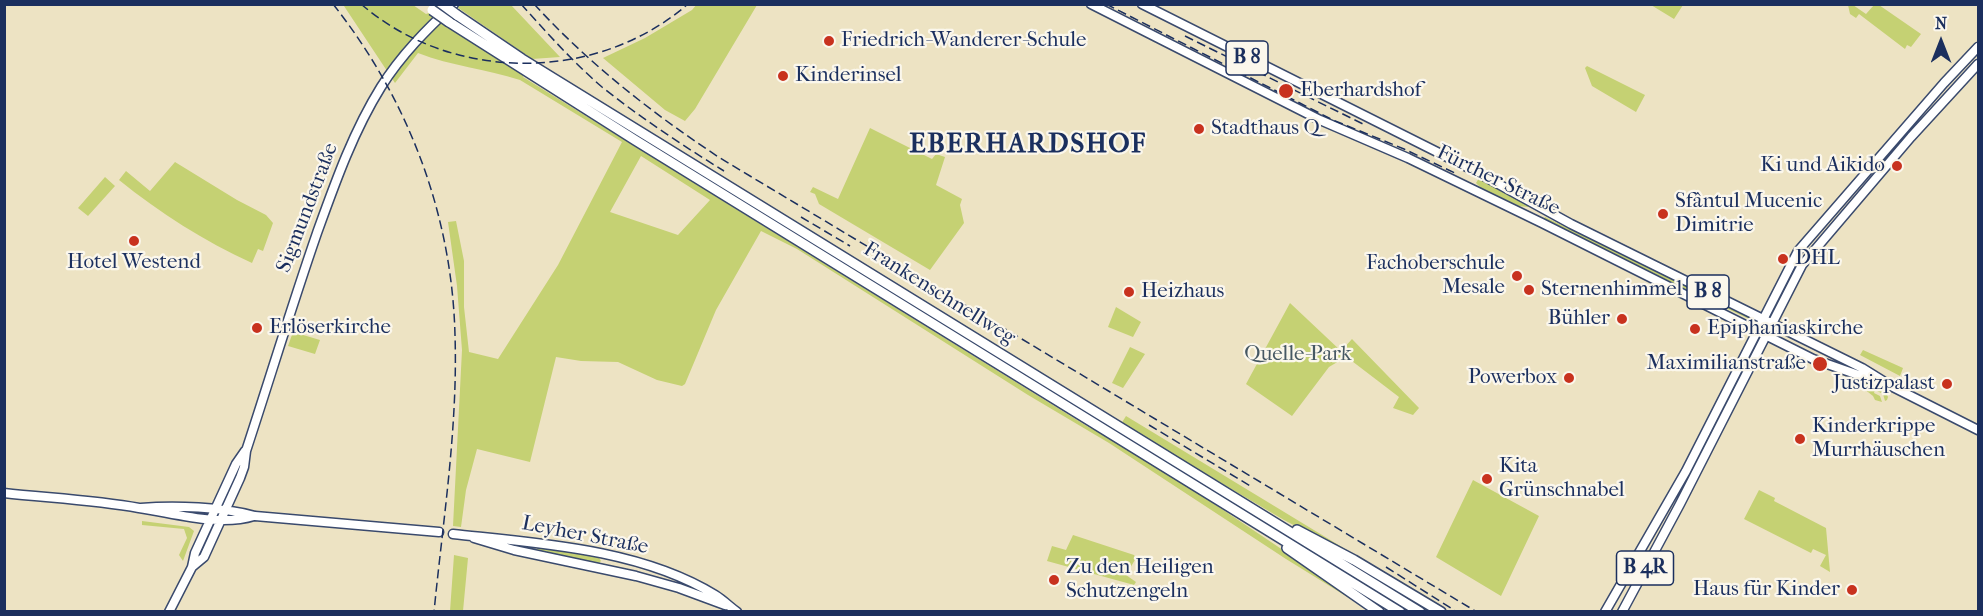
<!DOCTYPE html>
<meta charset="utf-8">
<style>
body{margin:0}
#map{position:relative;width:1983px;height:616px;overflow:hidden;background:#ede3c3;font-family:"IM FELL French Canon",serif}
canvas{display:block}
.frame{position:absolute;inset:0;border:6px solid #1b2f5e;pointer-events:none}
.north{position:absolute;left:1911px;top:12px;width:60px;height:60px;-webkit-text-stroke:4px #fbf7ec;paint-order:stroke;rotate:0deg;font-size:16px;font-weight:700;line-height:24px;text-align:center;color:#1b2f5e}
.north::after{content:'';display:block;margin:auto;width:21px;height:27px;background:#1b2f5e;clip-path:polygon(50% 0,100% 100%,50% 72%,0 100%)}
</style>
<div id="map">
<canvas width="1983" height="616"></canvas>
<div class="frame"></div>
<div class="north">N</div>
</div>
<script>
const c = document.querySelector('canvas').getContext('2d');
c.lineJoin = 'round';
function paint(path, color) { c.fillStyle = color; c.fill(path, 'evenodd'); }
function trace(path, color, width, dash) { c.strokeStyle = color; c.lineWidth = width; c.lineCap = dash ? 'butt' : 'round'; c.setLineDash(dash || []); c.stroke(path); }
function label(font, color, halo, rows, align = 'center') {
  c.font = font + ' "IM FELL French Canon",serif'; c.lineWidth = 4.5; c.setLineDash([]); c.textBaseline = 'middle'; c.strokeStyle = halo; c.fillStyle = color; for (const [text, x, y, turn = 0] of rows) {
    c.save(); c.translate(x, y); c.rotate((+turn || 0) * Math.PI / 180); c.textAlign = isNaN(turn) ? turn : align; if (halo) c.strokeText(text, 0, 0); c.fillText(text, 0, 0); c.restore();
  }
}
const green = new Path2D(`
 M 345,4 L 413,5 L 426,14 L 429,13 L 524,75 L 523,77 L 1090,428 L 1101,431 L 1162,469 L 1374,611 L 1370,611 L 1286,559 L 1109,443 L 1028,395 L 797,249 L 761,231 L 716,310 L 685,384 L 682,386 L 657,380 L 618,362 L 581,361 L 556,357 L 530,462 L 477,449 L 466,490 L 461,527 L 453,526 L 462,350 L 457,286 L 448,222 L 456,221 L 464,261 L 464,307 L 469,352 L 498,359 L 558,265 L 622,142 L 520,80 C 486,69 451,66 418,53 L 395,83 L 344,6 ZM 641,156 L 710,200 L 678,235 L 610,212 Z
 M 697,4 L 757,5 L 695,109 L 685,121 L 665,110 L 603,58 L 645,38 L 692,10 Z
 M 454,5 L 511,5 L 560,57 L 532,59 Z
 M 1651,5 L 1683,4 L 1683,5 L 1674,19 Z
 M 1848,5 L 1853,5 L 1866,14 L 1874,5 L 1879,5 L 1921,34 L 1911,47 L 1907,45 L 1905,49 L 1859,14 L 1856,18 L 1850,14 Z
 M 1587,66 L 1645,95 L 1636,112 L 1592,86 L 1585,68 Z
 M 870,128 L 932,159 L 936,154 L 945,157 L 936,185 L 962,199 L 960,205 L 964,223 L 930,270 L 819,204 L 815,194 L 810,192 L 813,187 L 838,199 Z
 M 175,162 L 237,200 L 266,215 L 273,223 L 263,251 L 258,249 L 252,263 C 204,241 160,213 119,180 L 126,171 L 150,191 Z
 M 105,177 L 115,186 L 88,216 L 78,208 Z
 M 1479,178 L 1528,205 L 1528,207 L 1519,206 L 1481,188 L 1476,183 Z
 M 1545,217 C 1613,251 1682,283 1750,317 L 1749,319 C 1680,286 1611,254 1543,220 Z
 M 1290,303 L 1341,351 L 1352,339 L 1419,408 L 1413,415 L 1393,408 L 1399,397 L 1344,355 L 1339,361 L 1329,367 L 1292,416 L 1246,384 Z
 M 1116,307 L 1141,322 L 1133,337 L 1108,327 Z
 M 293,332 L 320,340 L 315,354 L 288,346 Z
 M 1130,347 L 1145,354 L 1123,388 L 1112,383 Z
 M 1863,350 L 1903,368 L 1900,376 L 1860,355 Z
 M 1854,378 C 1866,382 1884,385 1888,397 L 1887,400 L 1885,401 L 1883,394 L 1875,390 L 1874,393 L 1880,396 L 1882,402 L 1875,400 L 1873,396 L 1863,388 L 1855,391 L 1850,385 Z
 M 1126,416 L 1388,575 L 1284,520 L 1121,424 Z
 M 1473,480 L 1539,516 L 1501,596 L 1436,557 Z
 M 1759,490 L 1775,498 L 1774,501 L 1826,528 L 1830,572 L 1820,566 L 1826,555 L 1813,549 L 1811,553 L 1744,519 Z
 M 142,521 L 189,527 L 194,531 L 183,561 L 179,555 L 187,538 L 184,529 L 142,525 Z
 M 1073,535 L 1134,555 L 1136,558 L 1126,575 L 1136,582 L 1134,585 L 1047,561 L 1052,546 L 1066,550 Z
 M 537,547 L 594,556 L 599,558 L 601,561 L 598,564 L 542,553 L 537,550 Z
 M 454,555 L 468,558 L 463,611 L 450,611 Z`);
const major = new Path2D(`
 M 1091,4 L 1320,120 L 1408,158 L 1542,223 L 1813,359 L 1884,384
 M 1142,4 L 1471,169 L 1571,224 L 1862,368 L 1891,386 L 1978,430
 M 4,493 C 49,498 94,500 139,508 C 174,513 219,527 254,516
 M 141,508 C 175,505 222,507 255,516 L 439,532
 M 453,534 C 537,543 641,549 715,595 C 723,600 729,606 737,612
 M 474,538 L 514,550 L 636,576 L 679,588 L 725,605
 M 192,567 L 204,557 L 240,478 L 244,467 L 246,451 C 270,378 292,305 317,233 C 335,183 353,132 381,87 C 401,55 427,29 454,4
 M 169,612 L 192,567 L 195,553 L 236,464 L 245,451
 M 1605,612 L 1686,471 L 1798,251 L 1944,83 L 1978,47
 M 1622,612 L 1680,504 L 1802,265 L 1911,137 L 1978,64`);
const highway = new Path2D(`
 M 457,15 L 522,59 L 1420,612
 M 449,22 L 635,140 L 1400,612
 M 1297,530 L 1354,560 L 1441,612
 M 1287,548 L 1379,612`);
const rail = new Path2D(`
 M 333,4 C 408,99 452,214 455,335 C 458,427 443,520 434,612
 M 361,4 C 452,83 597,83 688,4
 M 521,4 C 547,33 573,62 602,87 C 641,118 682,145 724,171
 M 534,4 C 589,64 652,113 720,158 L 1477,612
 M 1106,4 L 1333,120 L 1404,149 L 1457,174
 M 1185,36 L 1365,125
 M 801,217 L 850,246
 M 1149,425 L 1252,487
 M 1386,567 L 1457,612`);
const highwayBridge = new Path2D(`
 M 442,4 L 457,15
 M 432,10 L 449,22`);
const markers = [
 [829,41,6,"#c8321e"],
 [783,76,6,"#c8321e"],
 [1286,91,8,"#c8321e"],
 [1199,129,6,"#c8321e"],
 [1897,166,6,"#c8321e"],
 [1663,214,6,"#c8321e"],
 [134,241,6,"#c8321e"],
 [1783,259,6,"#c8321e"],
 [1517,276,6,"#c8321e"],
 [1529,290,6,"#c8321e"],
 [1129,292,6,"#c8321e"],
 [1622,319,6,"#c8321e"],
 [257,328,6,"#c8321e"],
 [1695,329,6,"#c8321e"],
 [1820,364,8,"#c8321e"],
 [1569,378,6,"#c8321e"],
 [1947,384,6,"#c8321e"],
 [1800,439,6,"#c8321e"],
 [1487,479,6,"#c8321e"],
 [1054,580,6,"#c8321e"],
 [1852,590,6,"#c8321e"]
];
const shields = [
 [1247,58,42],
 [1708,292,42],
 [1645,568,57]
];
const shieldNames = [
 ["B 8",1247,58],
 ["B 8",1708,292],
 ["B 4R",1645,568]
];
const poiNames = [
 ["Friedrich-Wanderer-Schule",841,41],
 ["Kinderinsel",795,76],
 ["Eberhardshof",1300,91],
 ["Stadthaus Q",1211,129],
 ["Ki und Aikido",1885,166,"right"],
 ["Sfântul Mucenic",1675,202],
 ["Dimitrie",1675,226],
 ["DHL",1795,259],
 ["Hotel Westend",134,263,"center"],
 ["Fachoberschule",1505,264,"right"],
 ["Mesale",1505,288,"right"],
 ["Sternenhimmel",1541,290],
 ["Heizhaus",1141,292],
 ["Bühler",1610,319,"right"],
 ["Erlöserkirche",269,328],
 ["Epiphaniaskirche",1707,329],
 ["Maximilianstraße",1806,364,"right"],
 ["Powerbox",1557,378,"right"],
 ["Justizpalast",1935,384,"right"],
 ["Kinderkrippe",1812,427],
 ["Murrhäuschen",1812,451],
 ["Kita",1499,467],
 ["Grünschnabel",1499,491],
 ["Zu den Heiligen",1066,568],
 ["Schutzengeln",1066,592],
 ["Haus für Kinder",1840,590,"right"]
];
const streetNames = [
 ["Fürther Straße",1498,181,26],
 ["Sigmundstraße",308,208,-69],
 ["Frankenschnellweg",939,294,32],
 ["Leyher Straße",585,536,11]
];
const parkNames = [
 ["Quelle-Park",1298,355]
];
const districtNames = [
 ["EBERHARDSHOF",1028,145]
];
paint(green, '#c5d173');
trace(major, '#3a4a6d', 11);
trace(highway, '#3a4a6d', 12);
trace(major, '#fff', 8);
trace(highway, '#fff', 9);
trace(rail, '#1b2f5e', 1.5, [9, 4.5]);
trace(highwayBridge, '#3a4a6d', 12, []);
trace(highwayBridge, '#fff', 9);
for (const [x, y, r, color] of markers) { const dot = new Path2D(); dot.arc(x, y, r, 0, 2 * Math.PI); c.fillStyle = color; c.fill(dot); trace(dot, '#fbf7ec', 2); }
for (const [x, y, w] of shields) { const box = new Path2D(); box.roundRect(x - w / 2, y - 17, w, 34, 4.5); c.fillStyle = '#fbf7ec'; c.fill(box); trace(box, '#1b2f5e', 1.5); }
label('bold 20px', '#1b2f5e', null, shieldNames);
label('21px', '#1b2f5e', '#fbf7ec', poiNames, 'left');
label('21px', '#1b2f5e', '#fbf7ec', streetNames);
label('21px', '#465863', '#fbf7ec', parkNames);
c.letterSpacing = '1.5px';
label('bold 27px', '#1b2f5e', '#fbf7ec', districtNames);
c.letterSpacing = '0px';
</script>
